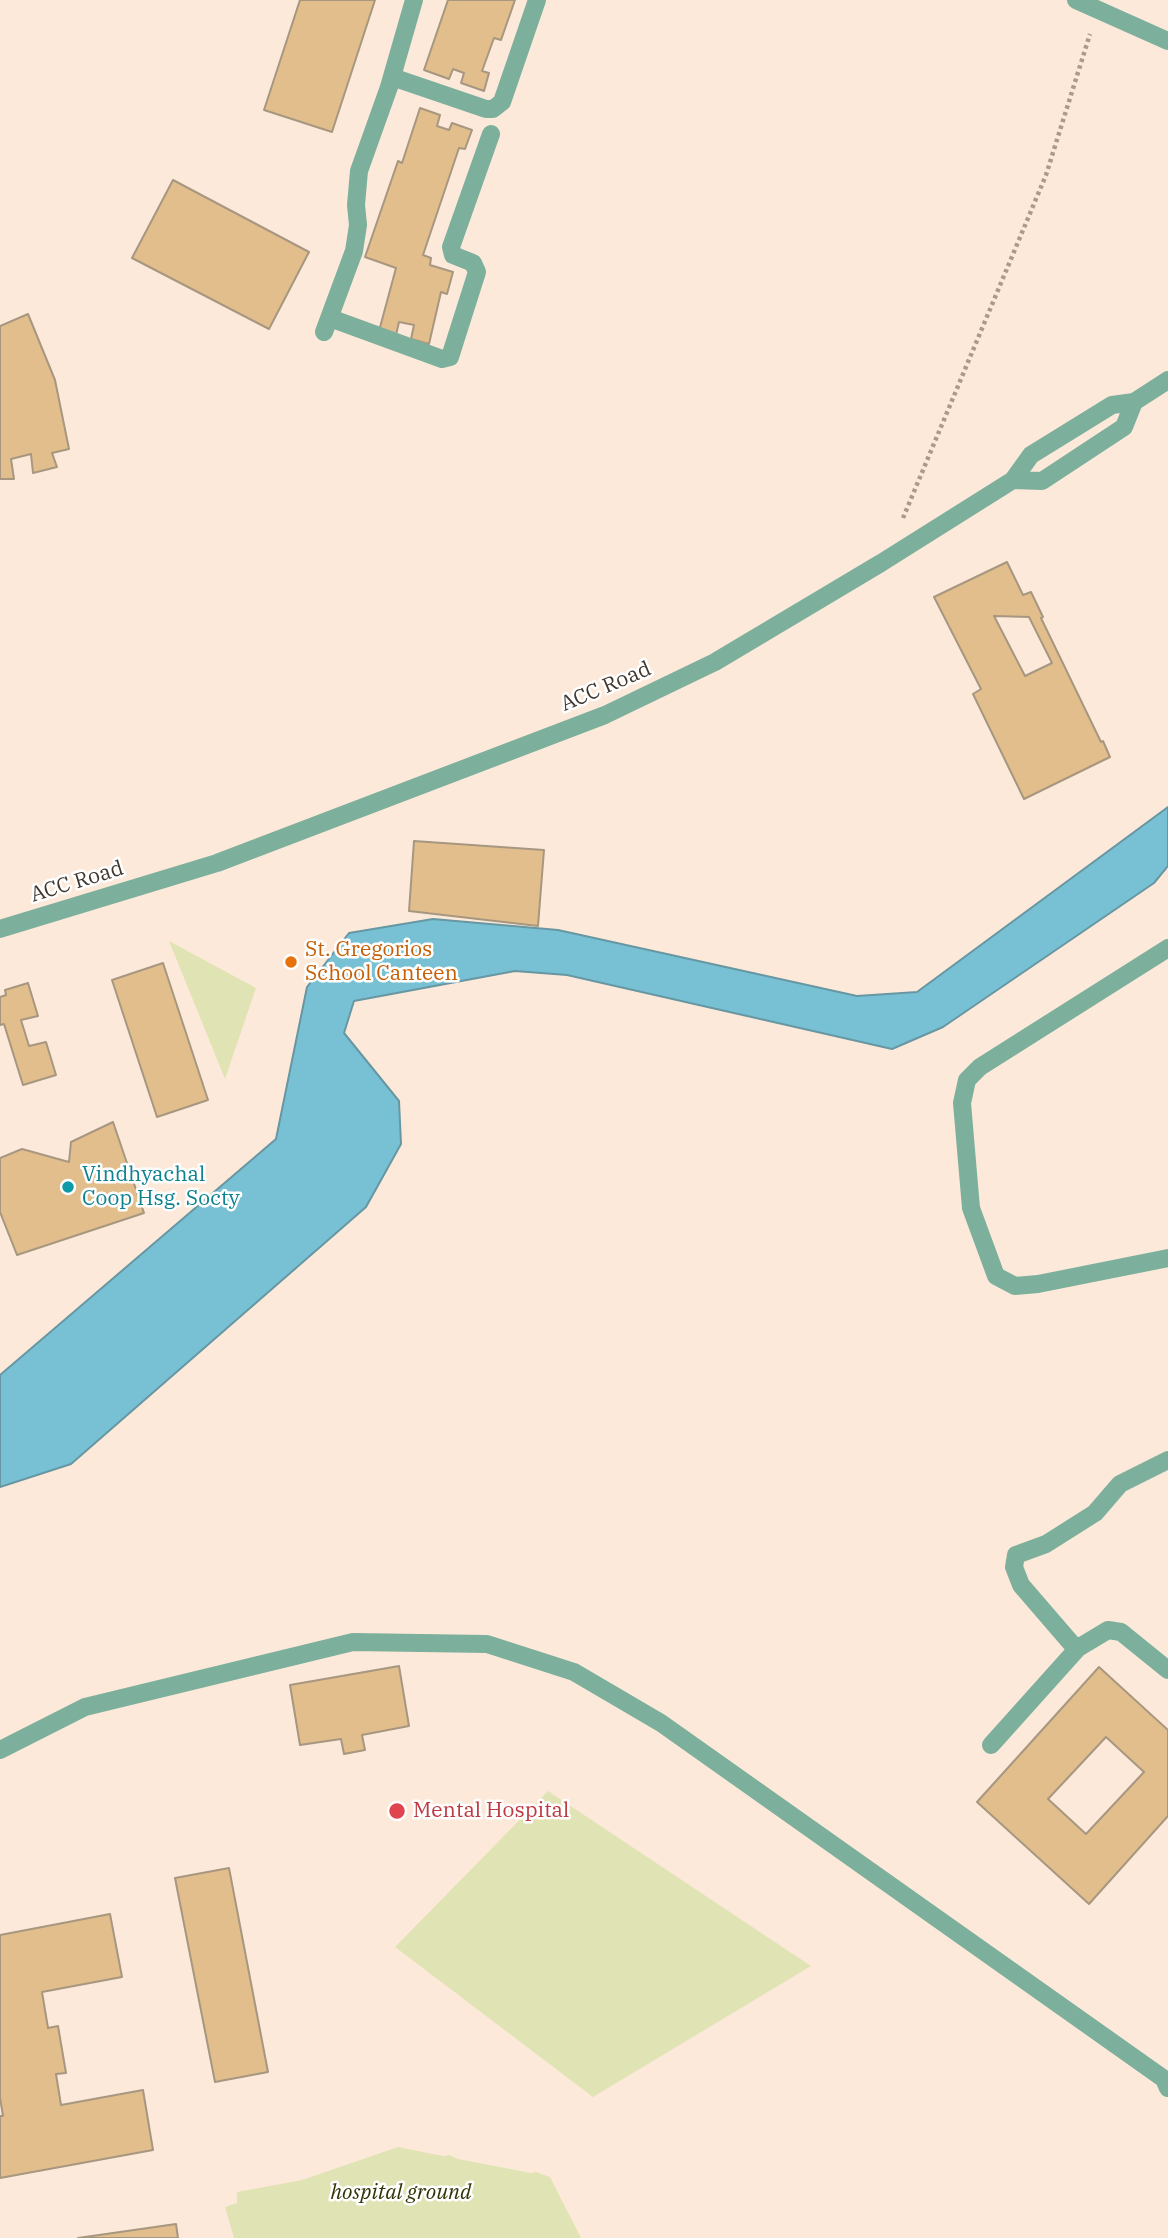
<!DOCTYPE html>
<style>
body{margin:0}
canvas{display:block;background:#fde9d9}
</style>
<canvas width="1168" height="2238"></canvas>
<script>
const c = document.querySelector('canvas').getContext('2d');
c.lineJoin = 'round';
function paint(path, color) { c.fillStyle = color; c.fill(path, 'evenodd'); }
function trace(path, color, width, dash) { c.strokeStyle = color; c.lineWidth = width; c.lineCap = dash ? 'butt' : 'round'; c.setLineDash(dash || []); c.stroke(path); }
function label(font, color, halo, rows, align = 'center') {
  c.font = font + ' "IBM Plex Serif",serif'; c.lineWidth = 5; c.setLineDash([]); c.textBaseline = 'middle'; c.strokeStyle = halo; c.fillStyle = color; for (const [text, x, y, turn = 0] of rows) {
    c.save(); c.translate(x, y); c.rotate((+turn || 0) * Math.PI / 180); c.textAlign = isNaN(turn) ? turn : align; if (halo) c.strokeText(text, 0, 0); c.fillText(text, 0, 0); c.restore();
  }
}
const green = new Path2D(`
 M 169,941 L 256,988 L 225,1079 Z
 M 548,1791 L 811,1966 L 593,2097 L 395,1947 Z
 M 398,2147 L 443,2156 L 449,2155 L 458,2159 L 531,2173 L 536,2172 L 550,2177 L 581,2238 L 234,2238 L 225,2207 L 237,2203 L 237,2192 L 302,2180 Z`);
const water = new Path2D(`
 M 1168,807 L 1168,866 L 1154,883 L 943,1027 L 892,1049 L 567,975 L 515,971 L 354,1001 L 344,1033 L 399,1101 L 401,1144 L 366,1207 L 71,1464 L 0,1487 L 0,1375 L 276,1139 L 307,987 L 349,933 L 433,919 L 558,930 L 857,996 L 917,992 Z`);
const building = new Path2D(`
 M 300,0 L 375,0 L 332,132 L 264,110 Z
 M 448,0 L 515,0 L 501,40 L 494,38 L 482,71 L 489,73 L 484,91 L 461,83 L 464,73 L 453,69 L 449,79 L 424,70 Z
 M 420,108 L 440,115 L 437,126 L 449,130 L 452,123 L 472,130 L 465,149 L 459,148 L 423,255 L 431,258 L 430,265 L 453,272 L 447,294 L 441,292 L 429,344 L 411,339 L 414,325 L 399,322 L 396,335 L 379,331 L 396,268 L 365,257 L 398,161 L 402,163 Z
 M 173,180 L 309,252 L 269,329 L 132,258 Z
 M 28,314 L 55,380 L 69,449 L 52,453 L 57,467 L 33,473 L 31,454 L 11,459 L 14,479 L 0,479 L 0,326 Z
 M 1007,562 L 1023,595 L 1031,592 L 1043,617 L 1041,618 L 1101,742 L 1103,741 L 1110,757 L 1024,799 L 973,694 L 981,689 L 934,597 ZM 994,616 L 1029,617 L 1052,663 L 1025,676 Z
 M 414,841 L 544,850 L 538,926 L 409,911 Z
 M 163,963 L 208,1100 L 157,1117 L 112,980 Z
 M 28,983 L 38,1016 L 21,1020 L 29,1046 L 46,1042 L 56,1075 L 23,1085 L 4,1024 L 0,1025 L 0,997 L 6,995 L 5,990 Z
 M 113,1122 L 144,1213 L 17,1255 L 0,1212 L 0,1158 L 22,1149 L 69,1162 L 71,1142 Z
 M 399,1666 L 409,1726 L 362,1735 L 365,1750 L 344,1754 L 341,1739 L 300,1745 L 290,1685 Z
 M 1099,1667 L 1168,1730 L 1168,1816 L 1089,1904 L 977,1802 ZM 1106,1737 L 1144,1772 L 1086,1834 L 1048,1799 Z
 M 229,1868 L 268,2072 L 215,2082 L 175,1878 Z
 M 110,1914 L 122,1977 L 42,1992 L 48,2028 L 58,2026 L 66,2073 L 56,2074 L 61,2105 L 143,2090 L 153,2150 L 0,2178 L 0,2116 L 3,2116 L 0,2098 L 0,1935 Z
 M 176,2224 L 178,2238 L 78,2238 Z`);
const path = new Path2D(`
 M 903,518 L 1046,175 L 1090,34`);
const minor = new Path2D(`
 M 1076,0 L 1168,41
 M 392,77 L 486,109 L 493,109 L 502,102 L 537,0
 M 330,318 L 442,359 L 450,357 L 477,272 L 473,263 L 453,255 L 451,247 L 491,134
 M 324,332 L 354,251 L 358,225 L 356,205 L 359,171 L 389,87 L 414,0
 M 1013,480 L 1031,455 L 1112,405 L 1134,402
 M 0,929 L 217,863 L 605,715 L 715,662 L 881,563 L 1013,480 L 1042,481 L 1124,427 L 1134,402 L 1168,380
 M 1168,948 L 980,1067 L 967,1080 L 962,1103 L 971,1208 L 996,1276 L 1015,1286 L 1038,1284 L 1168,1258
 M 1168,1460 L 1120,1484 L 1095,1513 L 1046,1544 L 1016,1555 L 1014,1567 L 1021,1585 L 1071,1643 L 1078,1648 L 1108,1630 L 1121,1632 L 1168,1670
 M 991,1745 L 1078,1648
 M 0,1750 L 85,1707 L 353,1642 L 487,1644 L 574,1672 L 661,1723 L 1164,2079 L 1168,2088`);
const markers = [
 [291,962,7,"#e8710a"],
 [68,1187,7,"#0f9aa8"],
 [397,1811,9,"#e0444e"]
];
const streetNames = [
 ["ACC Road",606,687,-23],
 ["ACC Road",77,882,-17]
];
const foodNames = [
 ["St. Gregorios",305,950],
 ["School Canteen",305,974]
];
const cultureNames = [
 ["Vindhyachal",82,1175],
 ["Coop Hsg. Socty",82,1199]
];
const healthNames = [
 ["Mental Hospital",413,1811]
];
const parkNames = [
 ["hospital ground",401,2193]
];
paint(green, '#e0e4b4');
paint(water, '#78c1d4');
trace(water, '#6797a2', 2);
paint(building, '#e1be8b');
trace(building, '#a79780', 2);
trace(path, '#a99a8d', 4.5, [3.5, 3.5]);
trace(minor, '#7db09c', 18);
for (const [x, y, r, color] of markers) { const dot = new Path2D(); dot.arc(x, y, r, 0, 2 * Math.PI); c.fillStyle = color; c.fill(dot); trace(dot, '#fff', 2.5); }
label('21px', '#3f362e', '#fff', streetNames);
label('21px', '#c56008', '#fff', foodNames, 'left');
label('21px', '#0d838f', '#fff', cultureNames, 'left');
label('21px', '#be3a42', '#fff', healthNames, 'left');
label('italic 21px', '#323304', '#fff', parkNames);
</script>
